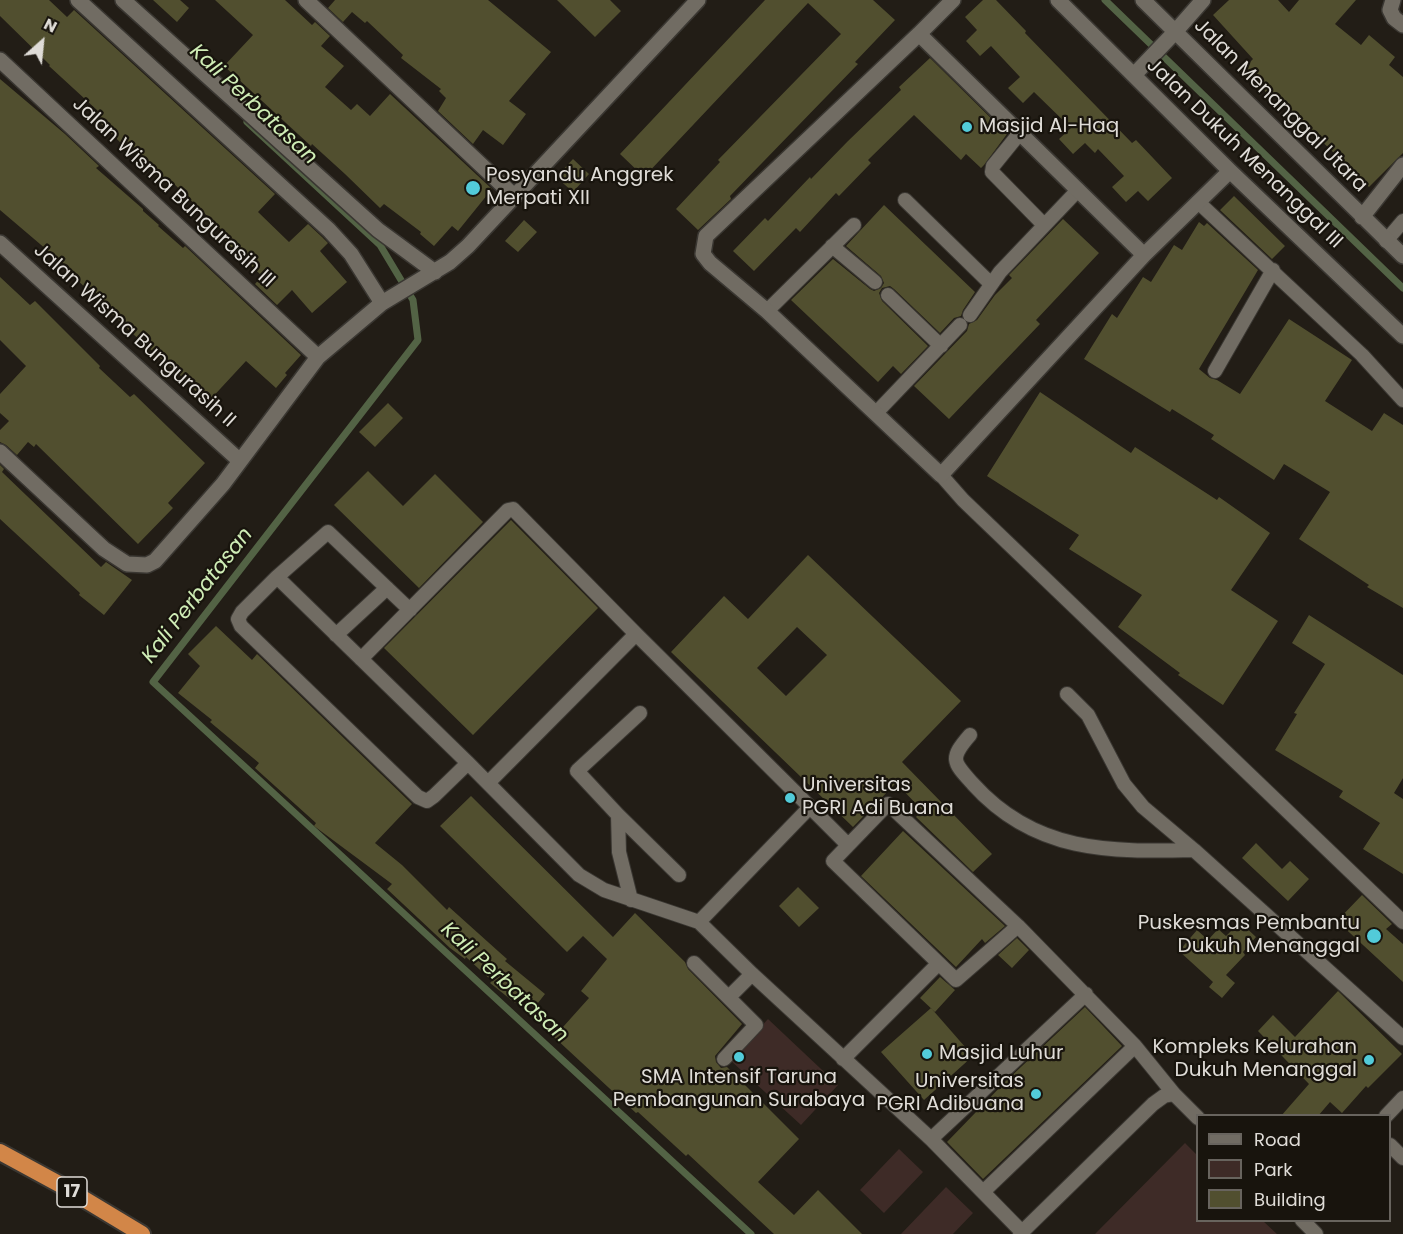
<!DOCTYPE html>
<style>
body{margin:0}
#map{position:relative;width:1403px;height:1234px;overflow:hidden;background:#221d16;font-family:Poppins,sans-serif}
canvas{display:block}
.legend{position:absolute;left:1196px;top:1114px;width:195px;height:108px;box-sizing:border-box;background:#18140d;border:2px solid #68645e;margin:0;padding:8px 10px;list-style:none;font-size:18px;color:#dfdcd7}
.legend li{display:flex;align-items:center;gap:12px;height:30px}
.legend b{width:30px;border:2px solid #68645e}
.north{position:absolute;left:12px;top:12px;width:60px;height:60px;-webkit-text-stroke:4px #18140d;paint-order:stroke;rotate:27deg;font-size:16px;font-weight:700;line-height:24px;text-align:center;color:#dfdcd7}
.north::after{content:'';display:block;margin:auto;width:21px;height:27px;background:#dfdcd7;clip-path:polygon(50% 0,100% 100%,50% 72%,0 100%)}
</style>
<div id="map">
<canvas width="1403" height="1234"></canvas>
<ul class="legend">
<li><b style="height:8px;background:#716c63"></b>Road</li>
<li><b style="height:16px;background:#3e2b27"></b>Park</li>
<li><b style="height:16px;background:#514f2f"></b>Building</li>
</ul>
<div class="north">N</div>
</div>
<script>
const c = document.querySelector('canvas').getContext('2d');
c.lineJoin = 'round';
function paint(path, color) { c.fillStyle = color; c.fill(path, 'evenodd'); }
function trace(path, color, width, dash) { c.strokeStyle = color; c.lineWidth = width; c.lineCap = dash ? 'butt' : 'round'; c.setLineDash(dash || []); c.stroke(path); }
function label(font, color, halo, rows, align = 'center') {
  c.font = font + ' Poppins,sans-serif'; c.lineWidth = 4.5; c.setLineDash([]); c.textBaseline = 'middle'; c.strokeStyle = halo; c.fillStyle = color; for (const [text, x, y, turn = 0] of rows) {
    c.save(); c.translate(x, y); c.rotate((+turn || 0) * Math.PI / 180); c.textAlign = isNaN(turn) ? turn : align; if (halo) c.strokeText(text, 0, 0); c.fillText(text, 0, 0); c.restore();
  }
}
const green = new Path2D(`
 M 768,1019 L 838,1085 L 801,1125 L 730,1060 Z
 M 1185,1143 L 1197,1155 L 1198,1220 L 1263,1221 L 1277,1234 L 1095,1234 Z
 M 899,1149 L 923,1172 L 884,1213 L 860,1190 Z
 M 946,1187 L 973,1213 L 953,1234 L 901,1234 Z`);
const stream = new Path2D(`
 M 1105,0 L 1403,288
 M 247,122 L 380,245 L 413,300 L 418,340 L 153,682 L 751,1234`);
const building = new Path2D(`
 M 0,0 L 49,0 L 67,17 L 74,10 L 275,194 L 258,212 L 289,242 L 308,224 L 322,237 L 328,243 L 320,251 L 347,282 L 312,313 L 292,290 L 277,305 L 255,284 L 262,276 L 225,241 L 229,237 L 171,181 L 167,184 L 124,142 L 122,144 L 93,116 L 98,111 L 49,66 L 50,65 L 0,16 Z
 M 153,0 L 180,0 L 189,8 L 177,22 Z
 M 215,0 L 285,0 L 312,25 L 315,22 L 330,36 L 321,46 L 344,66 L 325,87 L 351,110 L 357,104 L 370,116 L 390,94 L 492,189 L 458,231 L 452,226 L 434,246 L 420,234 L 421,232 L 384,204 L 380,208 L 345,174 L 312,144 L 311,146 L 224,66 L 253,35 Z
 M 335,0 L 488,0 L 551,52 L 509,101 L 526,114 L 503,145 L 483,130 L 473,144 L 438,111 L 446,98 L 439,91 L 441,89 L 401,58 L 403,55 L 367,21 L 365,23 L 352,12 L 343,22 L 328,8 Z
 M 557,0 L 610,0 L 621,11 L 595,37 Z
 M 765,0 L 873,0 L 895,20 L 855,62 L 858,64 L 730,196 L 731,199 L 698,230 L 676,209 L 720,162 L 718,160 L 841,34 L 808,3 L 644,177 L 620,154 Z
 M 983,0 L 996,0 L 1026,31 L 1025,33 L 1132,143 L 1136,140 L 1172,178 L 1148,201 L 1138,191 L 1126,202 L 1112,187 L 1124,176 L 1098,149 L 1095,153 L 1085,143 L 1073,154 L 1059,139 L 1071,128 L 1034,92 L 1023,103 L 1008,88 L 1020,77 L 991,46 L 980,56 L 966,41 L 977,30 L 965,17 Z
 M 1229,0 L 1278,0 L 1289,12 L 1299,0 L 1356,0 L 1335,24 L 1361,45 L 1369,35 L 1395,57 L 1389,65 L 1403,77 L 1403,153 L 1369,187 L 1272,93 L 1270,96 L 1242,70 L 1253,59 L 1213,15 Z
 M 930,58 L 1007,134 L 984,165 L 981,168 L 966,154 L 961,160 L 914,115 L 868,160 L 871,163 L 839,196 L 836,193 L 800,232 L 796,228 L 754,271 L 733,251 L 765,218 L 768,221 L 810,177 L 811,179 L 848,141 L 901,90 L 899,87 Z
 M 0,79 L 65,134 L 99,166 L 96,168 L 143,209 L 143,211 L 159,225 L 158,226 L 183,248 L 185,246 L 301,355 L 285,373 L 287,375 L 276,388 L 246,361 L 208,402 L 189,385 L 190,384 L 133,334 L 65,268 L 67,267 L 0,210 Z
 M 573,159 L 589,174 L 573,192 L 556,177 Z
 M 1234,196 L 1285,246 L 1272,259 L 1220,210 Z
 M 884,205 L 975,292 L 963,310 L 961,316 L 954,318 L 940,333 L 894,289 L 890,286 L 882,288 L 879,293 L 882,301 L 928,346 L 901,374 L 893,366 L 878,382 L 791,300 L 833,259 L 870,289 L 874,291 L 881,288 L 884,283 L 881,276 L 846,246 Z
 M 1063,219 L 1099,253 L 1036,320 L 1040,324 L 949,419 L 914,386 L 967,331 L 969,324 L 977,320 L 995,295 L 1012,278 L 1009,275 Z
 M 524,220 L 537,232 L 518,252 L 505,241 Z
 M 1199,222 L 1204,226 L 1207,223 L 1258,270 L 1199,369 L 1210,378 L 1217,380 L 1240,394 L 1289,319 L 1352,360 L 1325,401 L 1372,431 L 1384,413 L 1403,425 L 1403,608 L 1367,587 L 1369,585 L 1299,539 L 1330,492 L 1284,464 L 1274,480 L 1211,439 L 1214,435 L 1172,409 L 1170,412 L 1084,359 L 1112,314 L 1117,318 L 1143,277 L 1151,282 L 1174,245 L 1182,250 Z
 M 0,277 L 30,305 L 35,301 L 100,366 L 99,368 L 130,397 L 134,394 L 205,463 L 168,503 L 173,508 L 138,544 L 36,444 L 34,447 L 28,442 L 17,455 L 6,445 L 0,442 L 0,430 L 9,421 L 0,413 L 0,394 L 26,366 L 0,340 Z
 M 1040,392 L 1131,453 L 1135,447 L 1217,500 L 1219,497 L 1270,533 L 1231,590 L 1278,621 L 1223,705 L 1178,675 L 1180,673 L 1118,627 L 1142,595 L 1069,549 L 1079,535 L 987,476 Z
 M 388,403 L 403,418 L 375,447 L 359,432 Z
 M 0,465 L 4,469 L 2,472 L 101,567 L 106,562 L 132,580 L 104,615 L 79,595 L 80,593 L 0,519 Z
 M 368,471 L 403,506 L 435,474 L 483,522 L 419,588 L 334,505 Z
 M 511,520 L 598,608 L 473,735 L 384,648 Z
 M 808,555 L 961,701 L 902,762 L 992,854 L 973,872 L 916,817 L 922,810 L 896,783 L 853,827 L 671,652 L 724,596 L 748,619 ZM 797,627 L 827,655 L 786,696 L 757,668 Z
 M 1309,615 L 1403,675 L 1403,778 L 1394,793 L 1403,799 L 1403,874 L 1363,849 L 1380,823 L 1339,797 L 1343,791 L 1275,750 L 1297,714 L 1294,713 L 1325,664 L 1292,643 Z
 M 216,626 L 252,660 L 257,654 L 412,804 L 375,843 L 402,865 L 447,910 L 449,907 L 498,951 L 507,959 L 505,961 L 545,994 L 534,1008 L 520,996 L 515,1003 L 490,983 L 492,981 L 466,957 L 465,959 L 450,948 L 387,889 L 392,884 L 314,826 L 316,823 L 255,768 L 259,763 L 210,722 L 212,720 L 178,693 L 200,666 L 188,654 Z
 M 471,796 L 613,937 L 635,913 L 685,962 L 688,969 L 742,1024 L 715,1056 L 716,1062 L 721,1068 L 727,1067 L 799,1139 L 758,1182 L 794,1215 L 818,1190 L 862,1234 L 774,1234 L 688,1154 L 686,1156 L 638,1112 L 636,1113 L 554,1037 L 589,998 L 581,991 L 607,959 L 583,936 L 567,952 L 440,826 Z
 M 903,831 L 1005,926 L 985,943 L 982,939 L 956,967 L 861,876 Z
 M 1256,843 L 1282,869 L 1290,861 L 1309,879 L 1288,901 L 1242,858 Z
 M 798,887 L 819,908 L 799,927 L 779,906 Z
 M 1362,895 L 1392,924 L 1386,929 L 1403,944 L 1403,982 L 1337,921 Z
 M 1240,922 L 1256,937 L 1243,952 L 1245,955 L 1226,975 L 1235,983 L 1222,998 L 1209,987 L 1213,982 L 1179,951 L 1197,930 L 1208,940 L 1218,929 L 1226,936 Z
 M 1017,938 L 1029,950 L 1012,968 L 998,955 Z
 M 940,977 L 955,990 L 935,1012 L 920,998 Z
 M 1338,991 L 1402,1054 L 1368,1088 L 1366,1086 L 1342,1113 L 1330,1102 L 1318,1116 L 1281,1116 L 1309,1084 L 1258,1031 L 1273,1015 L 1295,1037 Z
 M 1085,1007 L 1122,1046 L 983,1179 L 947,1142 L 1006,1081 Z
 M 931,1008 L 973,1056 L 924,1100 L 881,1052 Z`);
const service = new Path2D(`
 M 1019,134 L 993,166 L 992,172 L 1044,225
 M 905,200 L 991,284
 M 1198,202 L 1362,355 L 1403,400
 M 1386,241 L 1403,221
 M 832,246 L 875,282
 M 888,295 L 941,346
 M 767,311 L 854,225
 M 970,315 L 1000,272 L 1078,190
 M 1215,371 L 1273,270
 M 876,413 L 960,325
 M 941,475 L 963,500 L 1403,922
 M 277,577 L 328,532 L 410,610
 M 336,635 L 387,588
 M 361,659 L 508,510 L 513,509 L 636,634
 M 1067,694 L 1088,715 L 1124,784 L 1143,807 L 1194,850 L 1403,1038
 M 970,735 C 949,759 953,762 973,784 C 1035,853 1110,852 1194,850
 M 468,763 L 434,796 L 427,801 L 418,797 L 241,626 L 238,619 L 242,612 L 277,577 L 468,763 L 579,875 L 604,890 L 699,922 L 752,974 L 931,1139 L 1022,1232
 M 488,783 L 636,634 L 810,807 L 699,922
 M 888,804 L 1018,926 L 956,980 L 833,861 Z
 M 810,807 L 847,844
 M 618,815 L 679,875
 M 631,900 L 619,852 L 618,815 L 577,771 L 640,713
 M 1018,926 L 1135,1046
 M 694,963 L 756,1025 L 724,1059
 M 729,997 L 752,974
 M 843,1059 L 938,964
 M 1386,1116 L 1403,1098
 M 931,1139 L 1086,994
 M 1390,1145 L 1403,1158
 M 983,1192 L 1135,1046 L 1174,1094
 M 1302,1220 L 1316,1234
 M 1020,1234 L 1153,1104 L 1164,1096 L 1174,1094 L 1198,1118`);
const minor = new Path2D(`
 M 78,0 L 329,230 L 351,254 L 382,303
 M 123,0 L 378,230 L 435,272
 M 306,0 L 514,196
 M 953,0 L 919,34 L 706,236 L 703,254 L 710,263 L 767,311 L 941,475 L 1144,255 L 1230,171
 M 1058,0 L 1230,171 L 1403,336
 M 1143,0 L 1403,256
 M 1393,0 L 1390,10 L 1394,18 L 1403,25
 M 919,34 L 1144,255
 M 0,60 L 318,357
 M 1134,75 L 1175,32 L 1203,0
 M 1362,217 L 1403,165
 M 0,243 L 240,461
 M 0,452 L 104,549 L 127,564 L 147,565 L 155,561 L 223,484 L 318,357 L 382,303 L 450,262 L 468,246 L 698,0`);
const trunk = new Path2D(`
 M 0,1152 L 59,1184 L 142,1234`);
const markers = [
 [967,127,6,"#52cbd9"],
 [473,188,8,"#52cbd9"],
 [790,798,6,"#52cbd9"],
 [1374,936,8,"#52cbd9"],
 [927,1054,6,"#52cbd9"],
 [739,1057,6,"#52cbd9"],
 [1369,1060,6,"#52cbd9"],
 [1036,1094,6,"#52cbd9"]
];
const shields = [
 [72,1192,30]
];
const shieldNames = [
 ["17",72,1192]
];
const streetNames = [
 ["Jalan Menanggal Utara",1280,106,45],
 ["Jalan Dukuh Menanggal III",1244,154,44],
 ["Jalan Wisma Bungurasih III",173,193,43],
 ["Jalan Wisma Bungurasih II",134,336,42]
];
const poiNames = [
 ["Masjid Al-Haq",979,127],
 ["Posyandu Anggrek",486,176],
 ["Merpati XII",486,199],
 ["Universitas",802,786],
 ["PGRI Adi Buana",802,809],
 ["Puskesmas Pembantu",1360,924,"right"],
 ["Dukuh Menanggal",1360,947,"right"],
 ["Kompleks Kelurahan",1357,1048,"right"],
 ["Dukuh Menanggal",1357,1071,"right"],
 ["Masjid Luhur",939,1054],
 ["SMA Intensif Taruna",739,1078,"center"],
 ["Pembangunan Surabaya",739,1101,"center"],
 ["Universitas",1024,1082,"right"],
 ["PGRI Adibuana",1024,1105,"right"]
];
const waterNames = [
 ["Kali Perbatasan",253,105,43],
 ["Kali Perbatasan",198,596,-52],
 ["Kali Perbatasan",504,983,43]
];
paint(green, '#3e2b27');
trace(stream, '#536345', 7);
paint(building, '#514f2f');
trace(service, '#3a3732', 16);
trace(minor, '#3a3732', 18);
trace(trunk, '#3a3732', 20);
trace(service, '#716c63', 14);
trace(minor, '#716c63', 15);
trace(trunk, '#d28648', 16);
for (const [x, y, r, color] of markers) { const dot = new Path2D(); dot.arc(x, y, r, 0, 2 * Math.PI); c.fillStyle = color; c.fill(dot); trace(dot, '#18140d', 2); }
for (const [x, y, w] of shields) { const box = new Path2D(); box.roundRect(x - w / 2, y - 15, w, 30, 4.5); c.fillStyle = '#18140d'; c.fill(box); trace(box, '#dfdcd7', 1.5); }
label('bold 18px', '#dfdcd7', null, shieldNames);
label('20px', '#dfdcd7', '#18140d', streetNames);
label('20px', '#dfdcd7', '#18140d', poiNames, 'left');
label('italic 21px', '#cfedb6', '#18140d', waterNames);
</script>
